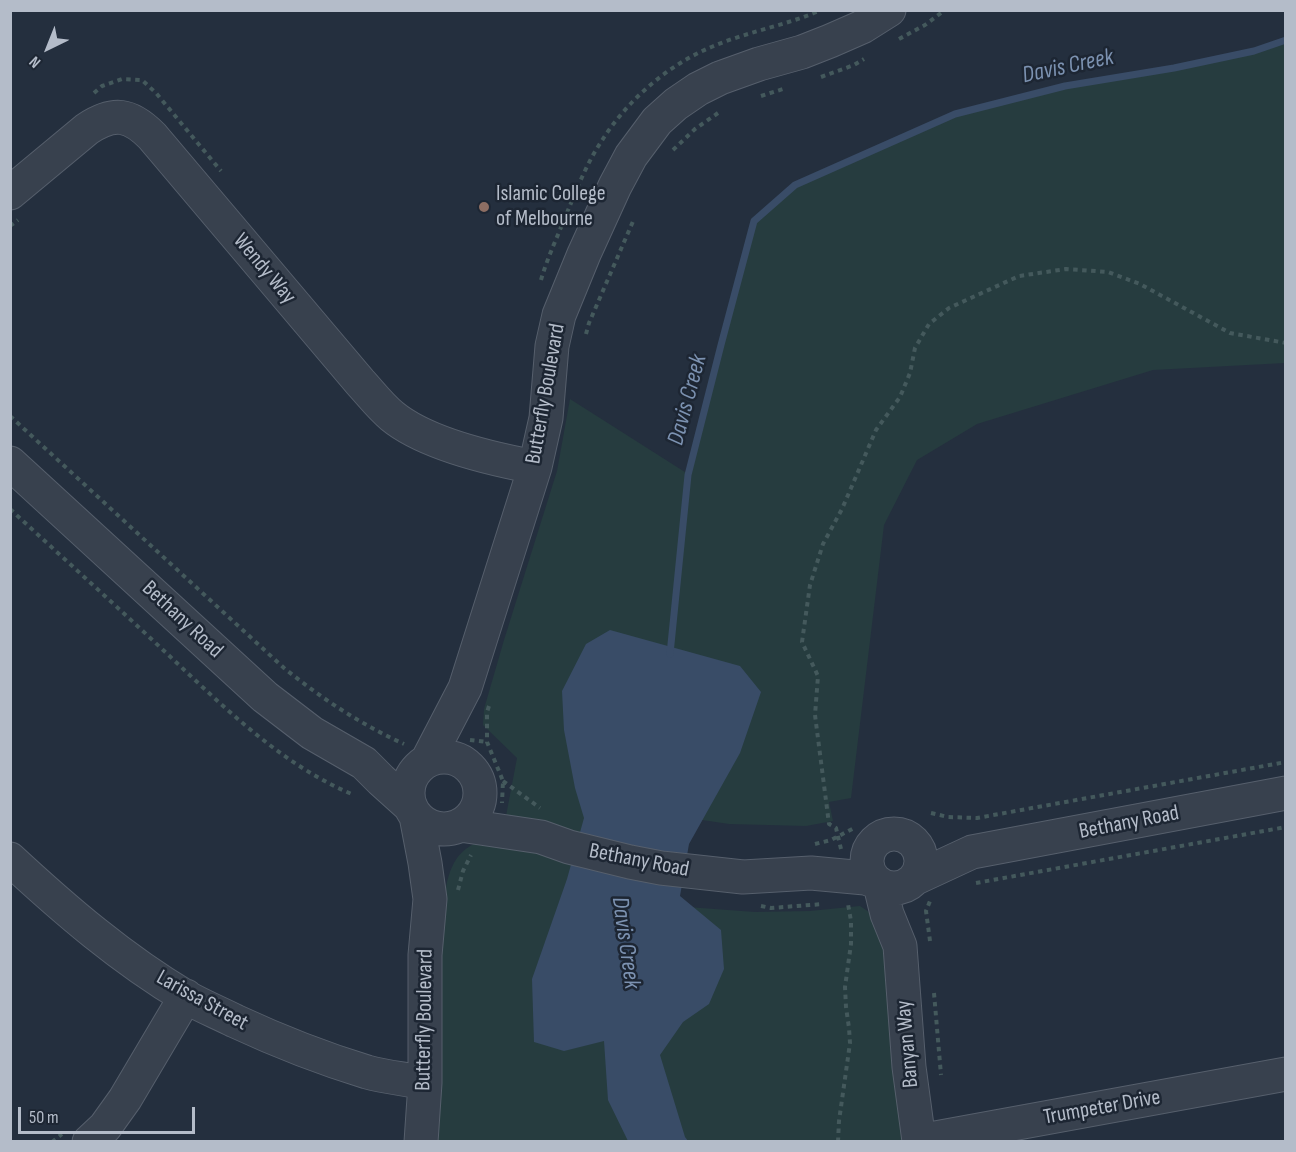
<!DOCTYPE html>
<style>
body{margin:0}
#map{position:relative;width:1296px;height:1152px;overflow:hidden;background:#242f3e;font-family:"Sofia Sans Condensed",sans-serif}
canvas{display:block}
.frame{position:absolute;inset:0;border:12px solid #b4bcc9;pointer-events:none}
.north{position:absolute;left:18px;top:18px;width:60px;height:60px;-webkit-text-stroke:4px #1d2633;paint-order:stroke;rotate:223deg;font-size:16px;font-weight:700;line-height:24px;text-align:center;color:#b4bcc9}
.north::after{content:'';display:block;margin:auto;width:21px;height:27px;background:#b4bcc9;clip-path:polygon(50% 0,100% 100%,50% 72%,0 100%)}
.scale{position:absolute;left:18px;top:1107px;width:177px;height:27px;box-sizing:border-box;border:3px solid #b4bcc9;border-top:0;padding-left:8px;font-size:18px;line-height:21px;white-space:nowrap;color:#b4bcc9;-webkit-text-stroke:4px #1d2633;paint-order:stroke}
</style>
<div id="map">
<canvas width="1296" height="1152"></canvas>
<div class="frame"></div>
<div class="north">N</div>
<div class="scale">50 m</div>
</div>
<script>
const c = document.querySelector('canvas').getContext('2d');
c.lineJoin = 'round';
function paint(path, color) { c.fillStyle = color; c.fill(path, 'evenodd'); }
function trace(path, color, width, dash) { c.strokeStyle = color; c.lineWidth = width; c.lineCap = dash ? 'butt' : 'round'; c.setLineDash(dash || []); c.stroke(path); }
function label(font, color, halo, rows, align = 'center') {
  c.font = font + ' "Sofia Sans Condensed",sans-serif'; c.lineWidth = 5; c.setLineDash([]); c.textBaseline = 'middle'; c.strokeStyle = halo; c.fillStyle = color; for (const [text, x, y, turn = 0] of rows) {
    c.save(); c.translate(x, y); c.rotate((+turn || 0) * Math.PI / 180); c.textAlign = isNaN(turn) ? turn : align; if (halo) c.strokeText(text, 0, 0); c.fillText(text, 0, 0); c.restore();
  }
}
const green = new Path2D(`
 M 1285,40 L 1285,363 L 1153,370 L 977,424 L 917,460 L 884,525 L 851,798 L 829,802 L 833,821 L 806,826 L 729,824 L 635,810 L 674,906 L 755,912 L 810,911 L 860,906 L 875,916 L 886,952 L 905,1141 L 434,1142 C 436,1074 436,1006 442,938 C 444,912 442,880 457,858 C 469,842 484,840 502,837 L 517,758 L 483,725 L 484,709 L 504,640 L 557,471 L 570,399 L 688,474 L 754,221 L 795,185 L 955,114 L 1065,86 L 1174,68 L 1254,51 Z`);
const water = new Path2D(`
 M 610,630 L 740,666 L 761,692 L 740,753 L 689,844 L 680,896 L 721,930 L 724,969 L 709,1004 L 683,1022 L 660,1055 L 685,1137 L 688,1141 L 628,1141 L 608,1100 L 604,1041 L 564,1051 L 534,1042 L 532,979 L 567,879 L 584,818 L 575,788 L 564,730 L 562,691 L 586,644 Z`);
const stream = new Path2D(`
 M 670,654 L 688,475 L 721,345 L 754,221 L 795,185 L 955,114 L 1065,86 L 1174,68 L 1254,51 L 1286,40`);
const path = new Path2D(`
 M 899,39 L 925,25 L 945,10
 M 821,77 L 854,65 L 864,59
 M 94,93 L 102,86 L 122,79 L 142,80 L 156,93 L 221,171
 M 761,96 L 783,89
 M 673,150 L 695,129 L 718,113
 M 10,226 L 18,220
 M 541,280 C 547,259 556,240 564,220 C 575,194 585,166 601,142 C 626,102 665,67 709,48 C 745,32 785,26 821,10
 M 586,334 L 589,323 L 634,219
 M 10,416 L 284,668 C 321,698 360,724 404,744
 M 10,509 C 61,556 112,602 162,649 C 220,703 279,764 354,795
 M 489,706 L 487,712 L 487,742 L 503,781 L 502,803
 M 470,740 L 487,742
 M 503,781 L 540,808
 M 931,813 L 948,817 L 977,818 L 1286,762
 M 815,844 L 831,840 L 856,827
 M 841,849 L 836,828 L 829,824 L 815,715 L 818,676 L 802,642 L 810,585 L 823,544 L 842,509 L 876,430 L 900,397 L 910,373 L 915,348 L 929,324 L 949,308 L 1019,276 L 1066,269 L 1108,272 L 1140,284 L 1230,333 L 1286,343
 M 976,883 L 1286,827
 M 458,890 L 463,871 L 471,855
 M 761,906 L 771,908 L 823,904
 M 930,941 L 926,911 L 930,901
 M 934,993 L 941,1075
 M 52,1142 L 62,1134
 M 838,1142 L 839,1121 L 850,1043 L 849,1028 L 846,1007 L 845,987 L 851,944 L 851,921 L 848,904`);
const minor = new Path2D(`
 M 10,193 L 87,129 C 114,111 130,114 152,136 L 360,382 C 371,394 380,406 392,416 C 426,444 492,459 535,467
 M 10,463 L 265,697 L 312,733 L 364,763 L 381,780 L 411,807
 M408 793a36 36 0 1 1 72 0a36 36 0 1 1-72 0Z
 M 427,761 L 465,688 L 535,467 L 546,418 L 552,346 L 559,315 L 584,254 L 615,186 L 631,156 L 657,121 L 676,104 L 698,89 L 720,78 L 759,64 L 802,52 L 830,41 L 862,27 L 889,10
 M 416,816 L 425,863 L 430,899 L 425,955 L 425,1083 L 421,1142
 M 460,825 L 541,837 L 569,847 L 630,862 L 661,868 L 743,877 L 811,873 L 865,878 L 877,882
 M867 861a27 27 0 1 1 54 0a27 27 0 1 1-54 0Z
 M 10,859 C 65,910 122,959 186,997 C 202,1006 219,1013 235,1021 C 278,1041 321,1058 367,1072 C 385,1077 406,1079 425,1083
 M 916,878 L 972,852 L 1286,793
 M 880,885 L 887,914 L 900,946 L 909,1067 L 919,1141 L 1286,1074
 M 89,1142 L 105,1127 L 125,1099 L 186,996`);
const markers = [
 [484,207,6,"#8d6e63"]
];
const poiNames = [
 ["Islamic College",496,194],
 ["of Melbourne",496,219]
];
const streetNames = [
 ["Wendy Way",264,269,50],
 ["Butterfly Boulevard",546,394,-80],
 ["Bethany Road",182,620,43],
 ["Bethany Road",1129,823,-11],
 ["Bethany Road",639,861,11],
 ["Larissa Street",202,1001,29],
 ["Butterfly Boulevard",425,1020,-89],
 ["Banyan Way",908,1044,-95],
 ["Trumpeter Drive",1102,1108,-10]
];
const waterNames = [
 ["Davis Creek",1068,67,-12],
 ["Davis Creek",688,400,-75],
 ["Davis Creek",625,943,82]
];
paint(green, '#263c3f');
paint(water, '#394c67');
trace(stream, '#394c67', 7);
trace(minor, '#565f6c', 35);
trace(path, '#44595c', 4, [4.5, 4.5]);
trace(minor, '#38414e', 33);
for (const [x, y, r, color] of markers) { const dot = new Path2D(); dot.arc(x, y, r, 0, 2 * Math.PI); c.fillStyle = color; c.fill(dot); trace(dot, '#1d2633', 2); }
label('22px', '#b4bcc9', '#1d2633', poiNames, 'left');
label('22px', '#b4bcc9', '#1d2633', streetNames);
label('italic 24px', '#7c92b1', '#1d2633', waterNames);
</script>
